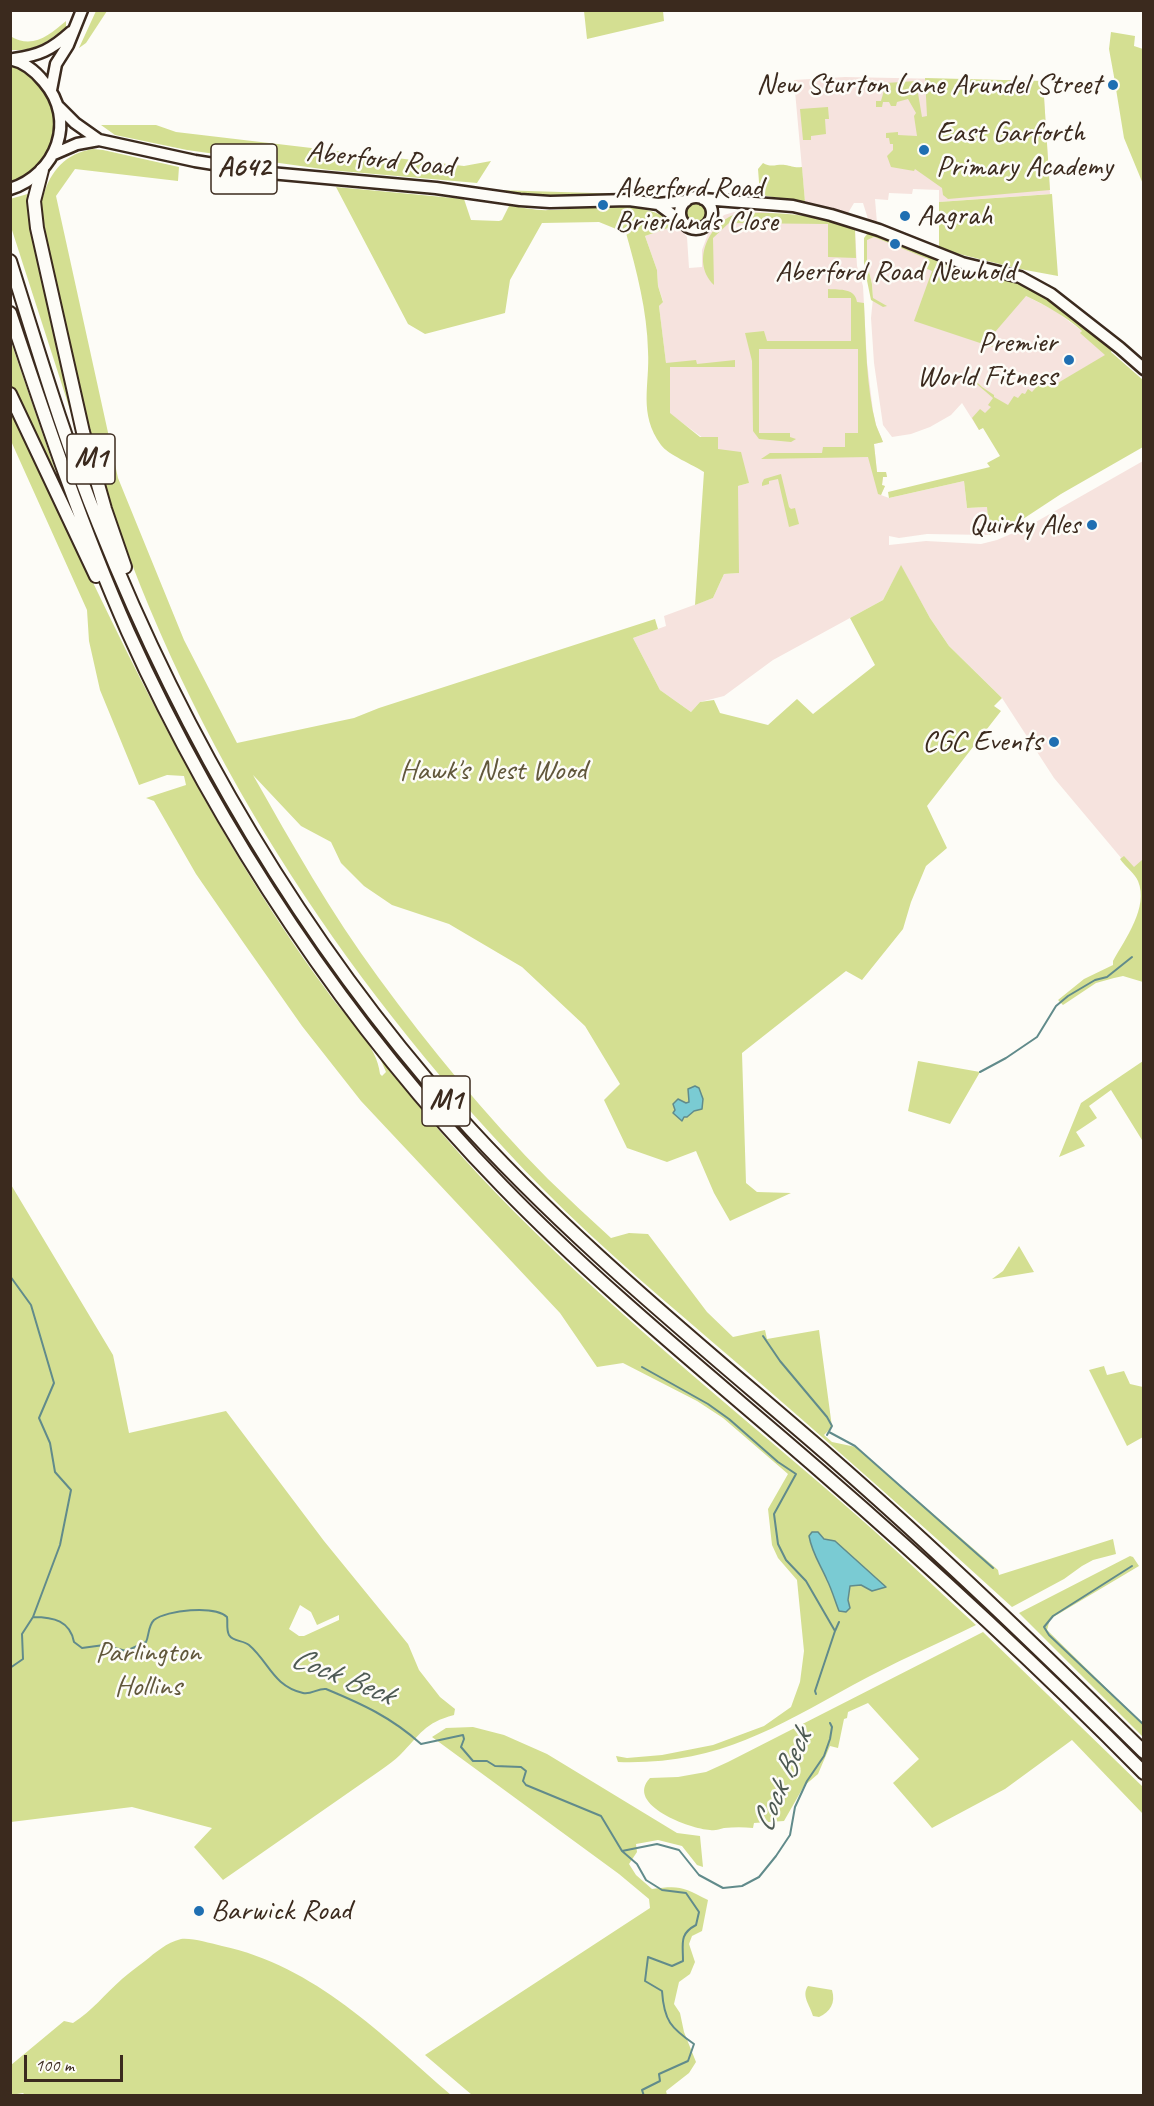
<!DOCTYPE html>
<style>
body{margin:0}
#map{position:relative;width:1154px;height:2106px;overflow:hidden;background:#fdfcf7;font-family:Caveat,sans-serif}
canvas{display:block}
.frame{position:absolute;inset:0;border:12px solid #3b2a1e;pointer-events:none}
.scale{position:absolute;left:24px;top:2055px;width:99px;height:27px;box-sizing:border-box;border:3px solid #3b2a1e;border-top:0;padding-left:8px;font-size:18px;line-height:21px;white-space:nowrap;color:#3b2a1e;-webkit-text-stroke:4px #fdfcf7;paint-order:stroke}
</style>
<div id="map">
<canvas width="1154" height="2106"></canvas>
<div class="frame"></div>
<div class="scale">100 m</div>
</div>
<script>
const c = document.querySelector('canvas').getContext('2d');
c.lineJoin = 'round';
function paint(path, color) { c.fillStyle = color; c.fill(path, 'evenodd'); }
function trace(path, color, width, dash) { c.strokeStyle = color; c.lineWidth = width; c.lineCap = dash ? 'butt' : 'round'; c.setLineDash(dash || []); c.stroke(path); }
function label(font, color, halo, rows, align = 'center') {
  c.font = font + ' Caveat,sans-serif'; c.lineWidth = 5; c.setLineDash([]); c.textBaseline = 'middle'; c.strokeStyle = halo; c.fillStyle = color; for (const [text, x, y, turn = 0] of rows) {
    c.save(); c.translate(x, y); c.rotate((+turn || 0) * Math.PI / 180); c.textAlign = isNaN(turn) ? turn : align; if (halo) c.strokeText(text, 0, 0); c.fillText(text, 0, 0); c.restore();
  }
}
const built = new Path2D(`
 M 845,77 L 1043,81 L 1050,194 L 939,202 L 939,190 L 913,189 L 912,194 L 889,193 L 888,200 L 875,199 L 877,223 L 868,219 L 863,203 L 854,203 L 848,213 L 805,202 L 794,80 Z
 M 741,210 L 802,216 L 855,230 L 857,266 L 863,286 L 867,362 L 873,411 L 876,425 L 883,442 L 874,444 L 877,472 L 886,472 L 887,477 L 883,477 L 882,485 L 885,486 L 881,495 L 889,498 L 964,481 L 967,508 L 987,507 L 989,535 L 927,534 L 899,538 L 889,536 L 889,545 L 926,541 L 981,544 L 997,540 L 1027,527 L 1143,461 L 1143,884 L 1054,778 L 1002,698 L 949,646 L 930,618 L 901,566 L 883,600 L 773,660 L 724,696 L 700,702 L 691,712 L 660,690 L 633,638 L 666,626 L 664,616 L 713,598 L 724,574 L 738,573 L 738,486 L 749,483 L 718,449 L 670,414 L 669,363 L 666,364 L 659,306 L 663,301 L 658,286 L 657,270 L 645,236 L 677,225 L 687,237 L 689,268 L 702,267 L 702,250 L 708,234 L 724,215 Z
 M 874,237 L 1026,296 L 1054,310 L 1082,331 L 1081,333 L 1106,355 L 979,430 L 962,403 L 951,415 L 930,427 L 911,434 L 892,437 L 883,425 L 874,363 L 871,318 L 873,298 L 872,284 L 867,263 L 867,239 Z`);
const green = new Path2D(`
 M 96,11 L 107,11 L 86,43 L 79,48 Z
 M 584,11 L 663,11 L 664,21 L 587,39 Z
 M 66,21 L 66,31 L 61,37 L 57,34 C 43,46 29,51 11,50 L 10,36 C 33,50 49,35 66,21 Z
 M 1111,32 L 1135,36 L 1134,46 L 1143,49 L 1143,184 L 1124,138 L 1116,89 L 1118,88 L 1117,82 L 1115,82 L 1109,49 Z
 M 11,65 C 48,77 68,121 47,156 C 40,169 27,176 15,182 L 14,180 L 10,181 Z
 M 925,78 L 1043,81 L 1050,190 L 948,199 L 943,195 L 942,188 L 915,169 L 914,171 L 891,167 L 887,156 L 893,150 L 893,144 L 890,144 L 889,138 L 886,138 L 886,133 L 898,132 L 898,135 L 917,136 L 914,116 L 916,113 L 908,99 L 897,102 L 896,106 L 891,106 L 889,102 L 883,102 L 882,107 L 876,107 L 876,101 L 881,101 L 886,83 L 916,81 L 922,117 L 927,116 Z
 M 828,107 L 829,119 L 825,119 L 826,134 L 811,136 L 811,140 L 803,140 L 800,109 Z
 M 101,125 L 156,125 L 176,132 L 464,166 L 491,161 L 477,183 L 329,170 L 187,150 L 115,135 Z
 M 93,149 L 103,150 L 179,167 L 178,181 L 75,169 L 56,196 L 118,478 L 184,640 L 237,743 L 354,718 L 379,708 L 655,619 L 658,629 L 633,638 L 660,690 L 691,712 L 700,702 L 714,700 L 720,713 L 768,725 L 797,699 L 813,714 L 875,665 L 850,618 L 883,600 L 901,565 L 930,618 L 949,646 L 1002,698 L 994,706 L 1001,711 L 927,806 L 947,848 L 926,866 L 911,902 L 903,929 L 862,980 L 846,971 L 742,1053 L 746,1183 L 757,1192 L 791,1193 L 730,1221 L 714,1193 L 696,1151 L 667,1162 L 627,1148 L 604,1100 L 620,1084 L 585,1026 L 522,967 L 449,924 L 392,905 L 364,886 L 341,863 L 331,842 L 301,826 L 253,775 C 292,844 331,913 378,977 C 430,1048 486,1116 548,1179 C 569,1199 590,1219 611,1238 L 629,1233 L 648,1234 L 707,1312 L 733,1337 L 765,1330 L 767,1339 L 819,1330 L 832,1427 L 824,1435 L 832,1442 L 856,1447 L 998,1570 L 999,1575 L 1113,1539 L 1116,1554 L 1093,1560 L 1082,1566 L 1064,1579 L 1012,1607 C 921,1524 830,1443 737,1363 C 671,1306 603,1250 542,1188 C 355,996 202,769 114,515 C 94,457 83,396 69,337 C 60,297 49,257 43,217 L 40,215 L 40,197 L 43,197 C 50,171 66,153 93,149 Z
 M 763,163 C 771,168 777,164 785,165 C 792,166 794,168 802,167 L 805,202 L 760,195 L 758,169 Z
 M 336,187 L 464,199 L 471,220 L 499,221 L 502,220 L 509,206 C 522,207 537,211 550,210 C 593,209 641,196 677,225 L 645,236 L 657,270 L 658,286 L 663,302 L 659,306 L 666,363 L 696,360 L 697,364 L 735,360 L 735,367 L 670,367 L 670,413 L 700,437 L 718,437 L 718,449 L 741,452 L 749,483 L 738,486 L 739,573 L 724,574 L 713,598 L 695,605 L 704,472 C 694,465 668,455 661,445 C 638,413 650,386 648,351 C 647,311 637,272 626,233 L 599,222 L 542,223 L 510,280 L 505,313 L 425,334 L 408,324 Z
 M 496,190 L 626,194 L 626,195 L 554,199 Z
 M 31,193 L 83,450 L 11,227 L 10,199 Z
 M 1052,194 L 1058,276 L 1020,269 L 939,249 L 939,202 Z
 M684 212a11 11 0 1 1 22 0a11 11 0 1 1-22 0Z
 M 740,213 C 778,212 819,214 855,230 L 856,258 L 828,257 L 828,224 L 729,223 L 713,238 L 714,285 C 689,261 711,219 740,213 Z
 M 873,233 L 960,267 L 1019,282 L 1036,289 L 1062,308 L 1112,350 L 1111,352 L 1143,380 L 1143,447 L 1061,494 L 1023,519 L 989,535 L 987,507 L 967,508 L 964,481 L 889,498 L 888,492 L 990,467 L 987,463 L 1000,456 L 983,428 L 979,430 L 972,418 L 980,409 L 985,413 L 991,407 L 988,405 L 993,398 L 964,373 L 964,370 L 982,387 L 994,395 L 994,397 L 1008,405 L 1014,396 L 1018,398 L 1022,393 L 1025,394 L 1028,389 L 1032,392 L 1041,382 L 1051,387 L 1105,355 L 1080,333 L 1082,331 C 1065,316 1047,306 1026,296 L 989,339 L 996,342 L 992,347 L 914,321 L 932,271 L 925,268 L 928,259 L 874,237 L 867,240 L 867,263 L 872,284 L 873,298 L 887,306 L 883,307 L 871,300 L 864,266 L 864,238 L 867,234 Z
 M 828,289 C 841,290 855,288 857,302 L 864,303 C 866,343 866,386 876,425 C 878,431 881,436 883,442 L 874,444 L 877,472 L 886,472 L 887,477 L 883,477 L 882,485 L 885,486 L 881,495 L 878,494 L 868,457 L 761,459 L 770,453 L 822,453 L 823,447 L 845,447 L 845,433 L 858,433 L 858,349 L 759,349 L 759,433 L 790,433 L 790,437 L 796,439 L 791,442 L 759,439 L 753,431 L 752,361 L 745,333 L 764,331 L 767,341 L 851,341 L 851,298 L 828,298 Z
 M 10,339 L 65,499 L 11,388 Z
 M 10,409 C 98,592 181,778 295,946 C 307,964 320,981 332,998 C 349,1020 377,1045 380,1074 L 382,1076 L 386,1072 L 380,1058 C 417,1104 454,1150 495,1192 C 602,1303 722,1399 839,1500 C 886,1540 930,1583 976,1625 C 935,1645 893,1663 853,1685 C 771,1730 716,1765 618,1762 L 616,1756 L 627,1758 L 662,1755 L 713,1745 L 764,1726 L 791,1707 L 800,1682 L 804,1651 L 797,1580 L 778,1558 L 772,1545 L 768,1509 L 788,1474 L 723,1418 L 697,1401 L 623,1363 L 597,1367 L 560,1313 L 361,1101 L 302,1026 L 243,942 L 196,874 L 154,801 L 146,798 L 186,785 L 184,776 L 167,775 L 139,785 L 100,690 L 89,641 L 87,610 L 11,441 ZM 812,1532 L 817,1532 L 824,1539 L 835,1541 L 861,1585 L 850,1586 L 848,1600 L 839,1611 C 835,1601 832,1590 827,1580 C 820,1564 812,1553 809,1536 Z
 M 781,474 L 789,507 L 791,509 L 795,508 L 799,524 L 789,527 L 778,479 L 769,481 L 769,484 L 762,486 L 762,483 L 764,479 Z
 M 1124,856 L 1134,867 L 1142,860 L 1144,861 L 1143,982 L 1123,976 L 1114,978 L 1096,983 L 1063,1005 L 1058,1000 L 1084,979 L 1113,965 L 1113,961 C 1125,939 1149,907 1138,881 C 1135,874 1125,866 1120,859 Z
 M 918,1061 L 980,1072 L 950,1124 L 908,1111 Z
 M 1143,1061 L 1142,1140 L 1111,1090 L 1089,1106 L 1097,1118 L 1076,1132 L 1085,1146 L 1059,1157 L 1081,1103 Z
 M 10,1183 L 113,1355 L 129,1433 L 226,1411 L 324,1541 L 408,1644 L 419,1670 L 440,1697 L 455,1709 L 454,1715 C 424,1723 421,1734 400,1755 C 395,1760 388,1765 381,1770 L 223,1880 L 194,1847 L 212,1828 L 132,1807 L 11,1822 ZM 300,1605 L 311,1612 L 317,1625 L 339,1615 L 339,1620 L 304,1636 L 299,1636 L 289,1629 Z
 M 1019,1246 L 1034,1272 L 992,1279 L 1003,1271 Z
 M 1104,1366 L 1107,1375 L 1124,1371 L 1130,1384 L 1143,1387 L 1143,1437 L 1127,1446 L 1089,1370 Z
 M 1130,1556 L 1133,1557 L 1139,1566 L 1050,1619 L 1047,1630 L 1143,1724 L 1143,1737 L 1019,1613 Z
 M 983,1632 L 1143,1787 L 1143,1814 L 1072,1740 L 1005,1789 L 932,1828 L 893,1783 L 919,1759 L 868,1703 L 848,1712 L 847,1718 L 844,1719 L 838,1748 L 830,1746 L 818,1774 L 804,1786 L 784,1821 L 754,1823 L 753,1828 C 744,1827 734,1827 724,1828 C 719,1829 716,1831 710,1830 C 691,1829 624,1805 650,1778 L 678,1777 L 706,1772 L 728,1762 Z
 M 473,1727 L 504,1735 L 547,1754 L 677,1833 L 700,1836 L 703,1867 L 697,1865 L 682,1846 L 658,1840 L 636,1844 L 637,1852 L 629,1864 L 636,1875 L 652,1889 C 680,1885 683,1887 708,1900 L 702,1931 L 692,1936 L 689,1944 L 695,1962 L 690,1974 L 679,1982 L 674,2004 L 680,2013 L 684,2032 L 696,2062 L 689,2073 L 666,2091 L 667,2095 L 472,2095 L 425,2055 L 650,1908 L 649,1899 L 619,1874 L 432,1737 L 446,1728 Z
 M 181,1939 C 194,1938 208,1943 222,1946 C 315,1966 382,2035 451,2095 L 26,2096 L 23,2093 L 11,2095 L 11,2065 L 64,2021 L 73,2023 C 92,2011 105,1994 122,1979 C 129,1973 137,1967 145,1961 C 156,1952 166,1943 181,1939 Z
 M 808,1986 L 832,1990 C 836,2003 830,2012 819,2017 L 813,2016 C 810,2005 801,1996 808,1986 Z`);
const water = new Path2D(`
 M 695,1086 L 699,1088 L 703,1099 L 702,1109 L 694,1111 L 687,1117 L 684,1117 L 682,1121 L 673,1113 L 675,1110 L 673,1104 L 678,1099 L 686,1103 L 689,1102 L 688,1089 Z
 M 812,1532 L 818,1532 L 824,1539 L 835,1541 L 886,1587 L 872,1591 L 861,1585 L 850,1586 L 848,1600 L 850,1608 L 846,1612 L 839,1611 C 835,1601 832,1590 827,1580 C 820,1564 812,1553 809,1536 Z`);
const stream = new Path2D(`
 M 980,1072 L 1006,1058 L 1037,1037 L 1056,1006 L 1068,996 L 1095,980 L 1107,977 L 1132,957
 M 10,1276 L 31,1305 L 54,1383 L 39,1418 L 50,1443 L 55,1472 L 71,1490 L 60,1545 L 33,1617
 M 763,1336 L 780,1361 L 827,1417 L 832,1426 L 827,1435
 M 642,1367 L 708,1404 L 729,1419 L 778,1462 L 796,1474 L 774,1514 L 778,1544 L 786,1560 L 806,1581 L 835,1631 L 815,1691 L 816,1694
 M 829,1432 L 855,1446 L 993,1568
 M 1132,1566 L 1053,1616 L 1044,1627 L 1049,1635 L 1144,1725
 M 835,1631 L 839,1622
 M 10,1668 L 23,1659 L 22,1634 L 33,1617 C 54,1617 70,1621 74,1642 L 82,1648 L 104,1645 L 126,1651 L 146,1642 C 149,1636 148,1626 154,1620 C 167,1610 214,1605 227,1617 C 228,1623 226,1629 229,1635 C 233,1642 243,1640 249,1645 C 269,1662 273,1686 303,1693 C 311,1695 318,1688 326,1689 C 362,1704 391,1717 421,1744 L 463,1735 L 464,1739 L 461,1747 L 473,1761 L 487,1761 L 495,1766 L 521,1767 L 526,1771 L 523,1781 L 526,1785 L 601,1816 L 622,1851
 M 644,2096 L 642,2090 L 660,2081 L 659,2074 L 688,2061 L 694,2044 C 671,2028 664,2021 662,1991 L 645,1981 L 648,1957 L 672,1966 L 683,1961 C 683,1943 679,1934 696,1925 L 699,1912 L 686,1893 L 662,1890 L 646,1880 L 637,1864 L 622,1851 L 657,1844 L 679,1850 L 699,1875 L 723,1888 L 742,1886 L 759,1877 L 776,1856 L 790,1835 L 795,1807 L 807,1781 L 824,1756 L 830,1739 L 832,1727 L 830,1723`);
const primary = new Path2D(`
 M 10,59 C 24,62 36,72 44,82 C 77,120 57,174 10,189
 M 14,59 C 40,55 51,50 71,32
 M 51,90 L 56,64 L 68,45 L 82,10
 M 59,107 L 75,123 L 99,140
 M 54,154 L 77,144 L 99,140 L 195,161 L 270,173 L 436,188 L 520,200 L 550,202 L 629,200 L 658,204 L 686,201
 M680 213a16 16 0 1 1 32 0a16 16 0 1 1-32 0Z
 M 703,199 L 793,206 L 831,215 L 879,230 L 962,263 L 1020,277 L 1051,294 L 1120,348 L 1144,369
 M 658,204 L 685,224`);
const motorway = new Path2D(`
 M 42,170 L 34,201 L 37,228 L 83,432 L 105,509 L 125,567
 M 10,261 C 38,350 64,439 99,525 C 184,738 302,940 455,1112 C 568,1239 701,1345 829,1456 C 938,1551 1041,1651 1144,1752
 M 10,313 C 46,421 82,528 128,632 C 219,833 348,1028 502,1186 C 601,1288 712,1377 819,1470 C 931,1567 1040,1668 1144,1773
 M 10,394 L 96,576`);
const markers = [
 [1113,85,6,"#1f6fb2"],
 [924,150,6,"#1f6fb2"],
 [603,205,6,"#1f6fb2"],
 [905,216,6,"#1f6fb2"],
 [895,244,6,"#1f6fb2"],
 [1069,360,6,"#1f6fb2"],
 [1092,525,6,"#1f6fb2"],
 [1054,742,6,"#1f6fb2"],
 [199,1911,6,"#1f6fb2"]
];
const shields = [
 [244,169,66],
 [91,459,48],
 [446,1101,48]
];
const shieldNames = [
 ["A642",244,169],
 ["M1",91,459],
 ["M1",446,1101]
];
const poiNames = [
 ["New Sturton Lane Arundel Street",1101,85],
 ["East Garforth",936,133,"left"],
 ["Primary Academy",936,167,"left"],
 ["Aberford Road",615,188,"left"],
 ["Brierlands Close",615,222,"left"],
 ["Aagrah",917,216,"left"],
 ["Aberford Road Newhold",895,272,"center"],
 ["Premier",1057,343],
 ["World Fitness",1057,377],
 ["Quirky Ales",1080,525],
 ["CGC Events",1042,742],
 ["Barwick Road",211,1911,"left"]
];
const streetNames = [
 ["Aberford Road",380,160,6]
];
const parkNames = [
 ["Hawk's Nest Wood",493,771],
 ["Parlington",148,1653],
 ["Hollins",148,1687]
];
const waterNames = [
 ["Cock Beck",342,1677,22],
 ["Cock Beck",783,1781,-67]
];
paint(built, '#f6e3de');
paint(green, '#d4df92');
paint(water, '#7acbd3');
trace(water, '#618b8b', 1.5);
trace(stream, '#618b8b', 2);
trace(primary, '#3b2a1e', 15);
trace(motorway, '#3b2a1e', 16);
trace(primary, '#fdfcf7', 10);
trace(motorway, '#fdfcf7', 12);
for (const [x, y, r, color] of markers) { const dot = new Path2D(); dot.arc(x, y, r, 0, 2 * Math.PI); c.fillStyle = color; c.fill(dot); trace(dot, '#fdfcf7', 2); }
for (const [x, y, w] of shields) { const box = new Path2D(); box.roundRect(x - w / 2, y - 25, w, 50, 4.5); c.fillStyle = '#fdfcf7'; c.fill(box); trace(box, '#3b2a1e', 1.5); }
label('bold 28px', '#3b2a1e', null, shieldNames);
label('30px', '#3b2a1e', '#fdfcf7', poiNames, 'right');
label('30px', '#3b2a1e', '#fdfcf7', streetNames);
label('30px', '#61573b', '#fdfcf7', parkNames);
label('italic 32px', '#4e5a54', '#fdfcf7', waterNames);
</script>
